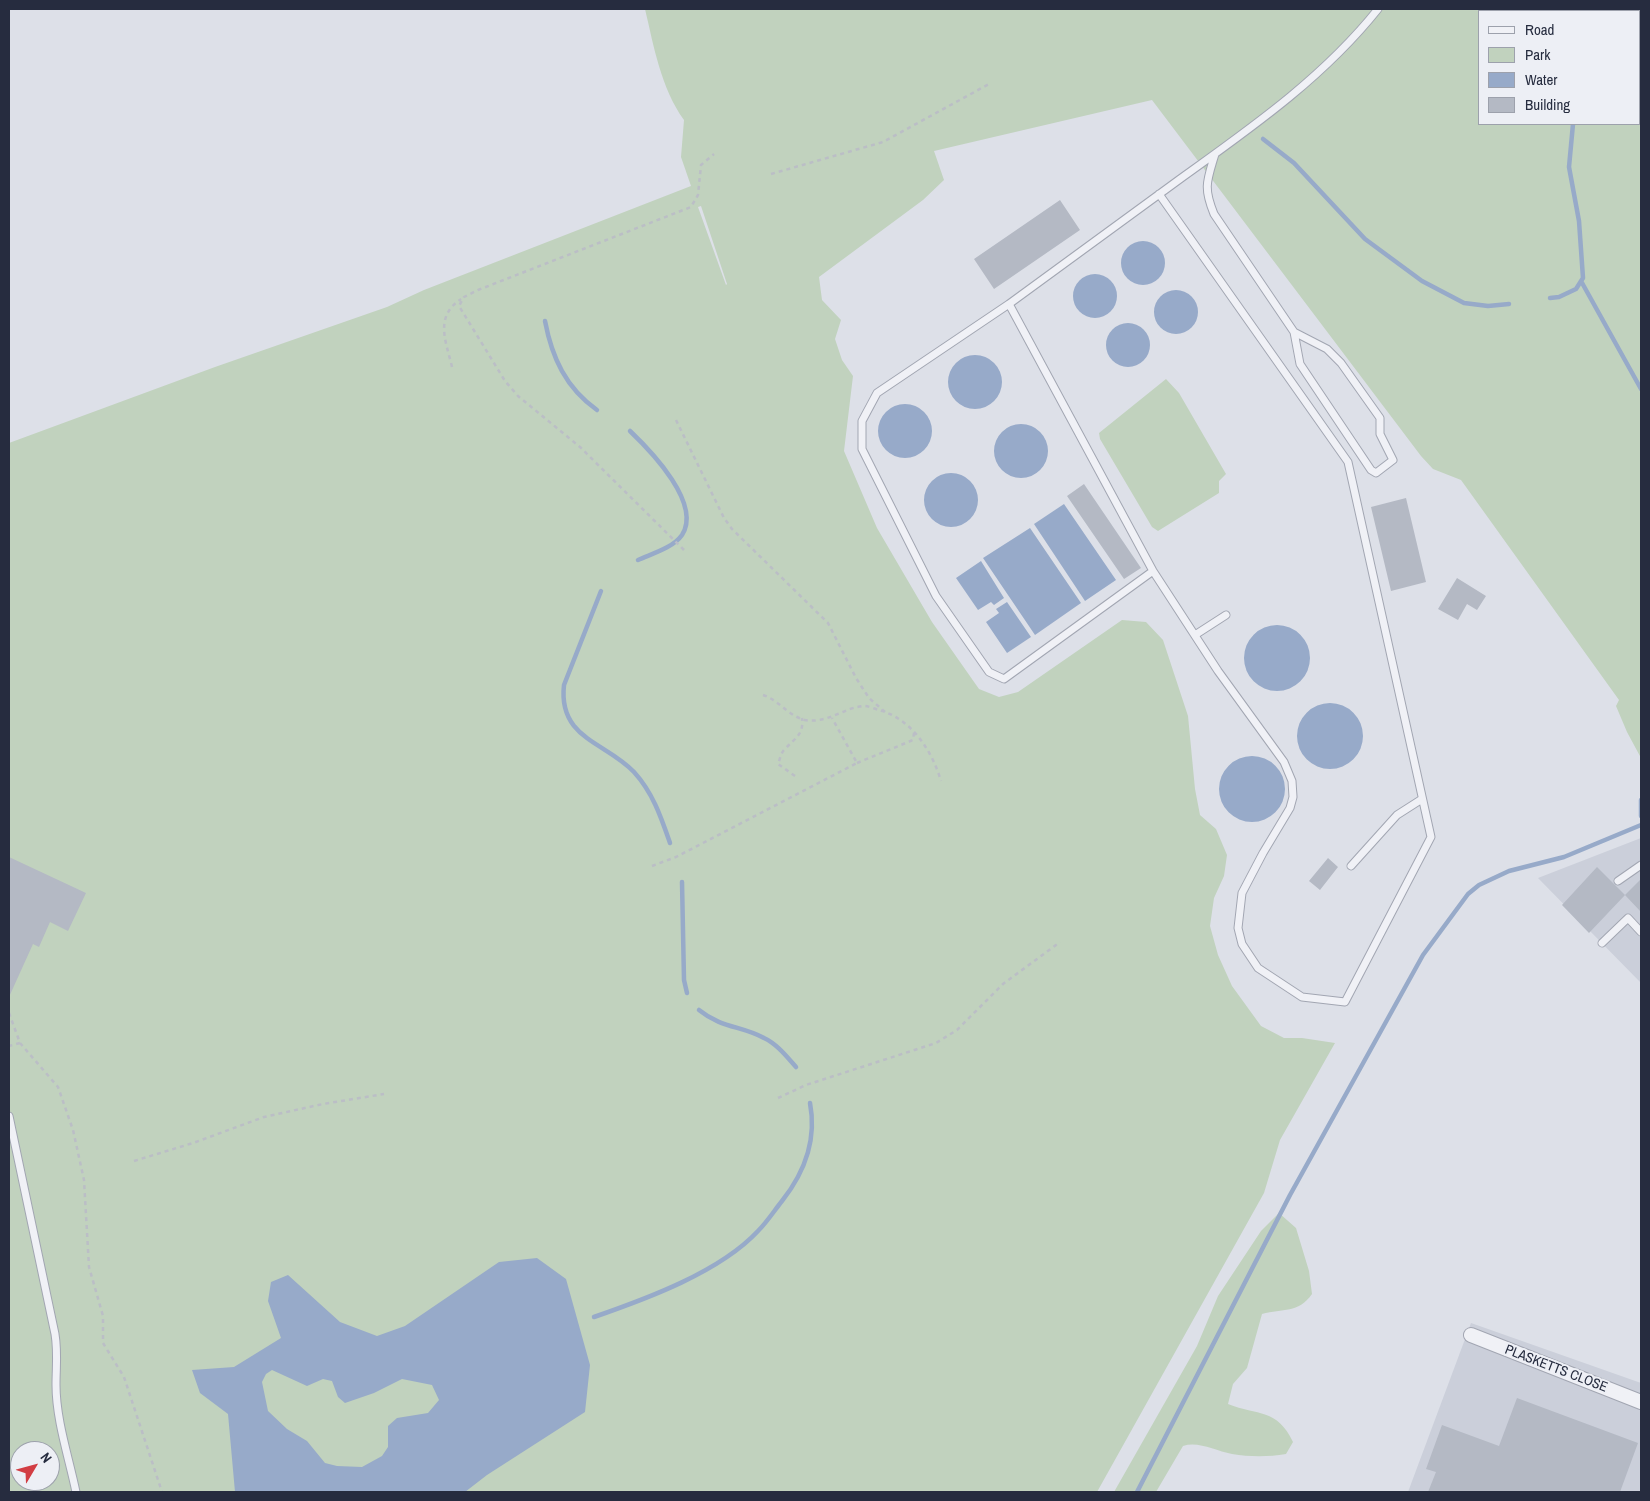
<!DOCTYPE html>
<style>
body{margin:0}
#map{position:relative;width:1650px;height:1501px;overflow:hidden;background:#dde0e8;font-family:"Archivo Narrow",sans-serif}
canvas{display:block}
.frame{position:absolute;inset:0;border:10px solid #262c3f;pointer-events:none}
.legend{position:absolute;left:1478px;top:10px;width:162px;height:115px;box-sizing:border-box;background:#edeff5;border:1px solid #9da1ac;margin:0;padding:6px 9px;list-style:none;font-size:15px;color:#262c3f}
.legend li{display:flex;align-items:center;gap:10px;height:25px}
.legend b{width:25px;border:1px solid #9da1ac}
.north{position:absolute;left:10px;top:1441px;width:50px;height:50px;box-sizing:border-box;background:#edeff5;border:1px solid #9da1ac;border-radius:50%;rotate:53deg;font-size:14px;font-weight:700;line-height:20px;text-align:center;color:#262c3f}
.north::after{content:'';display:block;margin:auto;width:18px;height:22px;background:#d23d43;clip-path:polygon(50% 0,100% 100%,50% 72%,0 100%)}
</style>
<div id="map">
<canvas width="1650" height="1501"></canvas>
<div class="frame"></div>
<ul class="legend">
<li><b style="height:6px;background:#f0f1f6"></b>Road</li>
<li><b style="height:14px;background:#c1d2be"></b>Park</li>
<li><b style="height:14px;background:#97aac9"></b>Water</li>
<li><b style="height:14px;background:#b4b9c4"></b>Building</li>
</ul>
<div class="north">N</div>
</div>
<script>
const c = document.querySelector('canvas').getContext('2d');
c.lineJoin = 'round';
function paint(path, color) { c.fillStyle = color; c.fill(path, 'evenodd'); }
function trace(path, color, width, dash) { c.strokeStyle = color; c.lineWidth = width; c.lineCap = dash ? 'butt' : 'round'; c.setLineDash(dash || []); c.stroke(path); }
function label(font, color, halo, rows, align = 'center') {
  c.font = font + ' "Archivo Narrow",sans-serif'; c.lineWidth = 4; c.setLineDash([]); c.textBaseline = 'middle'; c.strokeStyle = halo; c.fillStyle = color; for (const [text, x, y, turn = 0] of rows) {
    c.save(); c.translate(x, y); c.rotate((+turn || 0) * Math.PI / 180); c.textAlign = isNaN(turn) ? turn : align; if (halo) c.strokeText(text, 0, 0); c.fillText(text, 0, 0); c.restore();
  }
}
const built = new Path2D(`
 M 1641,838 L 1641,983 L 1538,878 Z
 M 1471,1323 L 1641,1383 L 1641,1492 L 1408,1492 Z`);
const green = new Path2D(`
 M 645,9 L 1641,9 L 1641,758 L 1627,732 L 1616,706 L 1619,700 L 1461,480 L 1433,469 L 1421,456 L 1152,100 L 934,151 L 944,180 L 923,200 L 819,277 L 822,300 L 841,320 L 835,339 L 842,360 L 853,376 L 844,451 L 877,528 L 932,622 L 979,689 L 999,697 L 1018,692 L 1122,620 L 1146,622 L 1163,640 L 1188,716 L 1195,789 L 1200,815 L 1216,829 L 1227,855 L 1224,876 L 1214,898 L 1210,926 L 1218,955 L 1232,986 L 1261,1026 L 1284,1038 L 1302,1038 L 1335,1043 L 1280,1140 L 1264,1193 L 1097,1492 L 9,1492 L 9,443 L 215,367 L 387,307 L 424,290 L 691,186 L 681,157 L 684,120 C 661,88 654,47 645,9 ZM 1479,11 L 1639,11 L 1639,124 L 1479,124 ZM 701,206 L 727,284 L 726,285 L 698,207 ZM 20,1451 L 50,1451 L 50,1481 L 20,1481 Z
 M 1166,379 L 1179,393 L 1226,474 L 1219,481 L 1219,493 L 1158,531 L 1152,527 L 1100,439 L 1099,433 Z
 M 1279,1213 L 1296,1228 L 1309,1271 L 1312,1294 C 1298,1314 1283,1308 1262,1314 L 1247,1368 L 1233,1384 L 1228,1404 C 1258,1416 1277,1408 1293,1442 L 1286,1454 C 1268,1457 1250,1457 1232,1454 C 1215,1451 1199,1441 1183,1446 L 1156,1492 L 1114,1492 L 1197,1346 L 1218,1296 L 1261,1231 Z`);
const water = new Path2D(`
 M1121 263a22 22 0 1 1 44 0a22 22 0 1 1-44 0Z
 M1073 296a22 22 0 1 1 44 0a22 22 0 1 1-44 0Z
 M1154 312a22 22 0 1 1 44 0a22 22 0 1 1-44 0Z
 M1106 345a22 22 0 1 1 44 0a22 22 0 1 1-44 0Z
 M948 382a27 27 0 1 1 54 0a27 27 0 1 1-54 0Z
 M878 431a27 27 0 1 1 54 0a27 27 0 1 1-54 0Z
 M994 451a27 27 0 1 1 54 0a27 27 0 1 1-54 0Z
 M924 500a27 27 0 1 1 54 0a27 27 0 1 1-54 0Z
 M 1064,504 L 1116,580 L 1085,601 L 1034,524 Z
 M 1030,528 L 1081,603 L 1035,635 L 983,558 Z
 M 981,561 L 1004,598 L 994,605 L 991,602 L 978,610 L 956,578 Z
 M 1007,602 L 1031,637 L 1007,653 L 986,622 L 999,613 L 996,609 Z
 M1244 658a33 33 0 1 1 66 0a33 33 0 1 1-66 0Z
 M1297 736a33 33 0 1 1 66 0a33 33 0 1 1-66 0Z
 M1219 789a33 33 0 1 1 66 0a33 33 0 1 1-66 0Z
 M 537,1258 L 566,1279 L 590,1365 L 585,1412 L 487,1475 L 465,1492 L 235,1492 L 228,1414 L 200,1393 L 192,1370 L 234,1367 L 281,1338 L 268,1301 L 271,1282 L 288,1275 L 340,1322 L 377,1336 L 405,1326 L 499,1262 ZM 272,1370 L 307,1386 L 323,1379 L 332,1381 L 338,1397 L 345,1403 L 374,1393 L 402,1379 L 432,1385 L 439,1400 L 428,1413 L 397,1418 L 388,1426 L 388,1447 L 382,1456 L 362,1467 L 337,1466 L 325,1463 L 307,1441 L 287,1429 L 268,1411 L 262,1382 L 266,1374 Z`);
const stream = new Path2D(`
 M 1263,139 L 1294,163 L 1365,239 L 1422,281 L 1464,303 L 1488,306 L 1509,304
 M 1581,281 L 1641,389
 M 1550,298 L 1559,297 L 1576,289 L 1583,278 L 1579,221 L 1569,167 L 1573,124
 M 545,321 C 552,358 566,388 597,410
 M 630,431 C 652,452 702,504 682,535 C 673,548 651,554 638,560
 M 601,591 L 564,685 C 558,739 606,742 634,772 C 653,793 661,817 670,843
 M 1641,800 L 1641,816
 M 682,882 L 684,980 L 687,993
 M 699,1010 C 721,1028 742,1026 764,1038 C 777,1044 787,1057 796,1067
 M 594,1317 C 646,1299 720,1272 758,1231 C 767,1222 774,1211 782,1201 C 805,1172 817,1140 810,1103
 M 1137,1492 L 1290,1195 L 1423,955 L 1468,894 L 1479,885 L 1509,871 L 1564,857 L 1641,825`);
const building = new Path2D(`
 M 1060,200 L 1080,230 L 994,289 L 974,259 Z
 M 1084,484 L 1141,568 L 1124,579 L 1067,496 Z
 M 1406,498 L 1426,582 L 1391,591 L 1371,507 Z
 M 1457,578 L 1486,596 L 1477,610 L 1467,604 L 1458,620 L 1438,609 Z
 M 9,857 L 86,893 L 68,931 L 50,922 L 39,947 L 33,944 L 9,997 Z
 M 1328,858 L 1338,867 L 1320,890 L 1309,881 Z
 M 1597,867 L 1625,895 L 1589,933 L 1562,905 Z
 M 1641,879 L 1641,912 L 1625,895 Z
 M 1517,1398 L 1638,1443 L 1620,1492 L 1428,1492 L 1436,1472 L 1426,1469 L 1442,1425 L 1499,1446 Z`);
const path = new Path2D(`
 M 771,174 L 883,142 L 989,84
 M 452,367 C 446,341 434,317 461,299
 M 676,420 L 724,518 L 732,529 L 828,623 L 856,678 L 869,698 L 885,712
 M 684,550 L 580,447 L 518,396 L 505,381 L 459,306 L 464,297 L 478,290 L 691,207 L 698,195 L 701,165 L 714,154
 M 763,695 C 779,700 788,716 805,720 C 827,724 845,707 864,706 C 869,706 875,709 879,710 C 912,719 932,751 941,781
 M 857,763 L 913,740 L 914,733
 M 795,776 L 778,764 C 780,759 781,752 785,749 C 795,738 804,735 802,718
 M 652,866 L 676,857 L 857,763 L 832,718
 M 9,1013 L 20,1043 L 9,1046
 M 20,1043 L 58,1087 L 73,1130 L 84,1180 L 89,1267 L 103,1316 L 103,1343 L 124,1377 L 162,1492
 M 778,1098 L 806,1085 L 936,1043 L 957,1030 L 1003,984 L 1060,942
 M 134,1161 L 193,1143 L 264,1117 L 323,1104 L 384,1094`);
const lane = new Path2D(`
 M 1215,154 C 1207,181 1203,187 1214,214 L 1294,332 L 1300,364 L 1371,470 L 1376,473 L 1393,460 L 1380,434 L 1380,418 L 1341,363 L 1327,349 L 1294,332
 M 1159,194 L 1348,462 L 1431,837 L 1345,1002 L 1302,997 L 1258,968 L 1242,944 L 1238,928 L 1242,893 L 1263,853 L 1290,808 L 1293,797 L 1292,781 L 1284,762 L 1218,671 L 1153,571 L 1009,304 C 1066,262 1123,220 1180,179 C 1251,128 1323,78 1378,9
 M 1009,304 L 877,393 L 862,421 L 862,449 L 936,596 L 989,672 L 1004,679 L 1153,571
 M 1195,635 L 1226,615
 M 1351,866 L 1397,815 L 1422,799
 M 1618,881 L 1641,865
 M 1602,943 L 1628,918 L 1641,932
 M 9,1116 L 55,1334 C 58,1352 56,1367 56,1385 C 56,1420 69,1458 76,1492`);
const street = new Path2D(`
 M 1471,1335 L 1641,1402`);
const streetNames = [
 ["PLASKETTS CLOSE",1556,1369,21]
];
paint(built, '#cbcfda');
paint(green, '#c1d2be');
paint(water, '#97aac9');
trace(stream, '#97aac9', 4.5);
paint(building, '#b4b9c4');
trace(lane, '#a2a6b2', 9);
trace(street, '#a2a6b2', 16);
trace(path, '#bbbec6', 2.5, [4, 4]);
trace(lane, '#f0f1f6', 7);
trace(street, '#f0f1f6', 14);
label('14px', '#262c3f', '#edeff5', streetNames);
</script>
